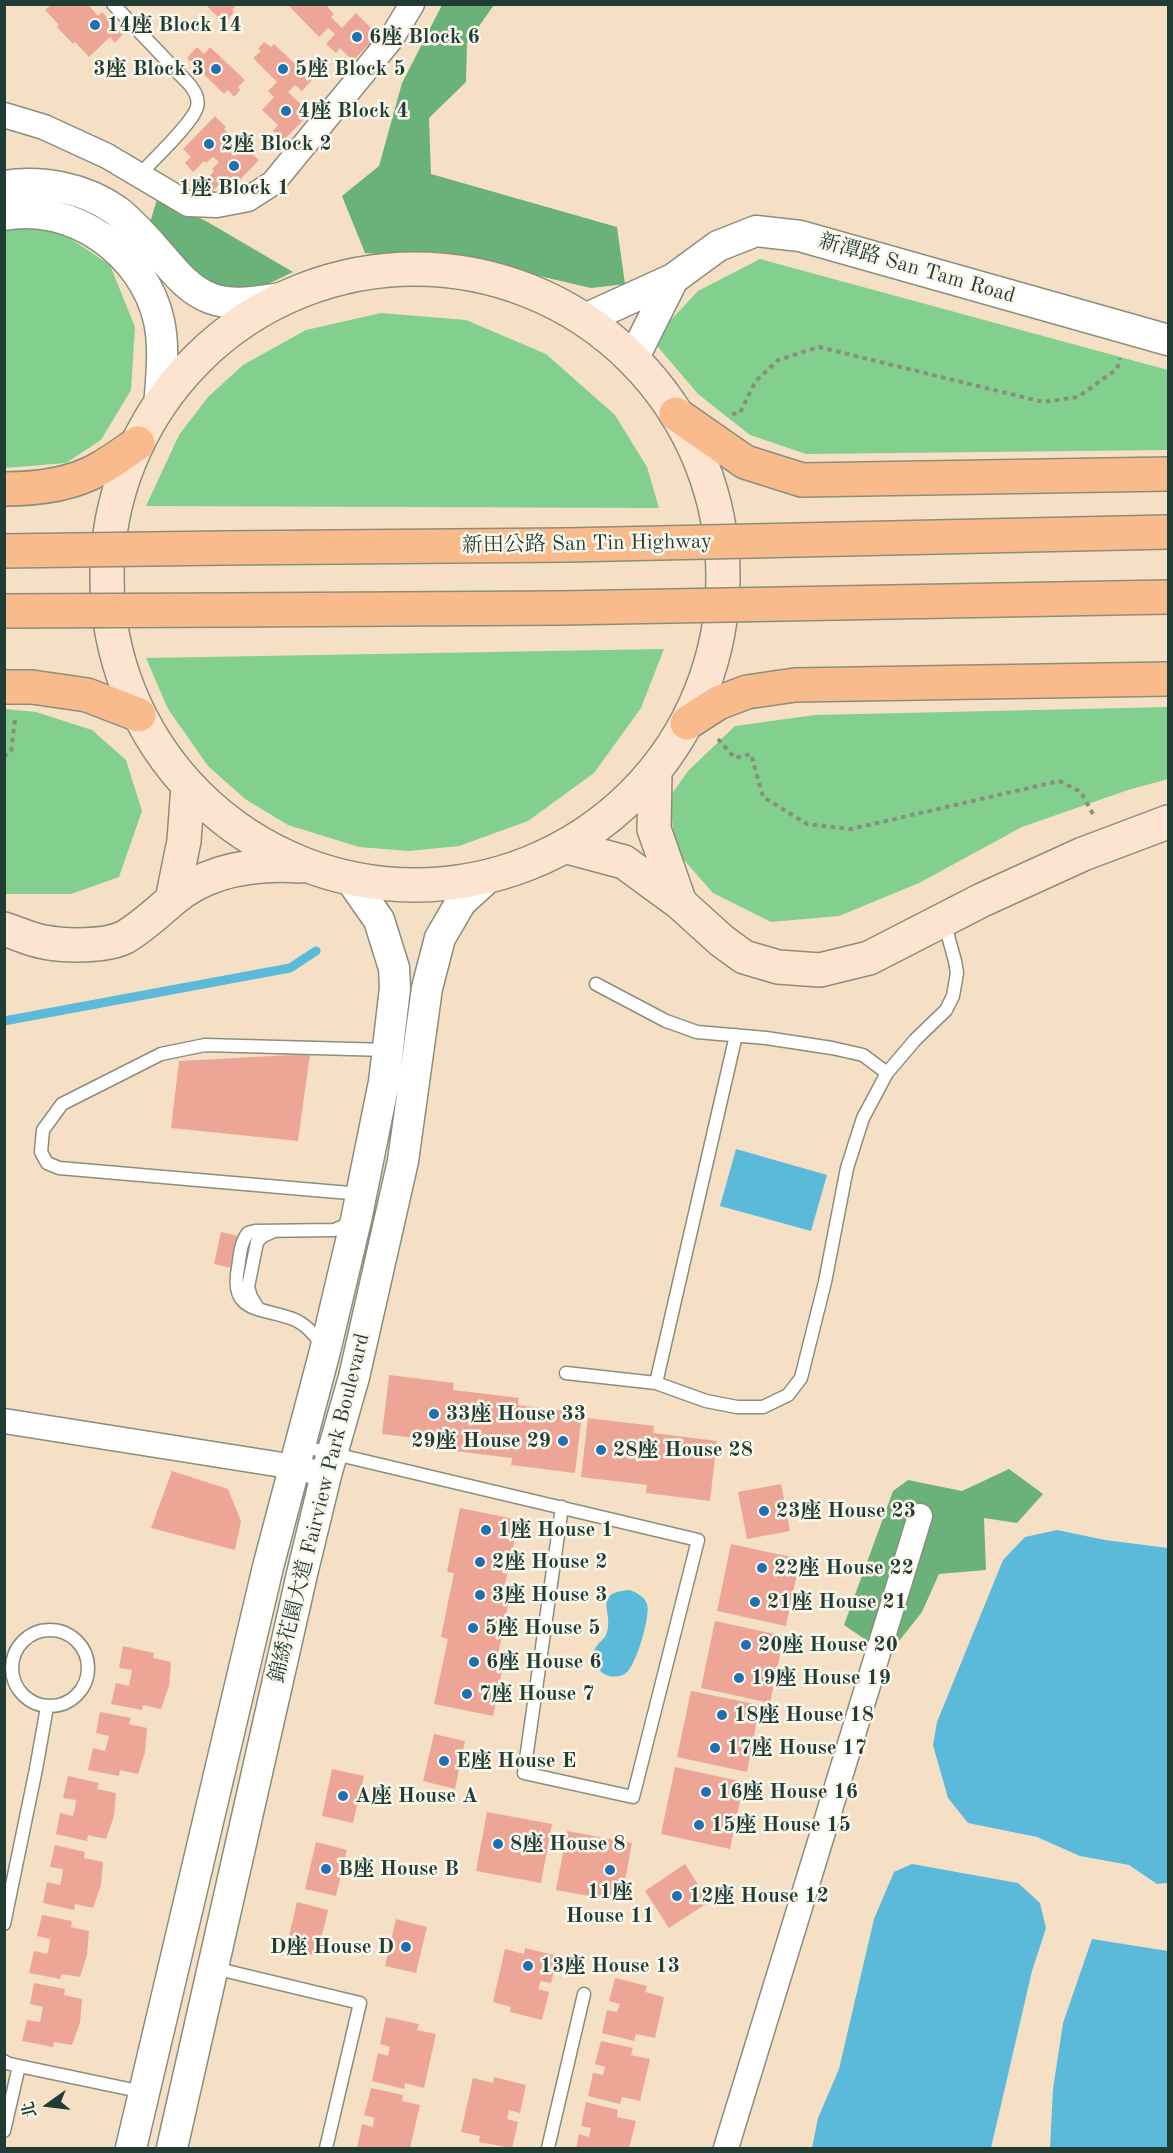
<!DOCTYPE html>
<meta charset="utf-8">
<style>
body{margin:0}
#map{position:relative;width:1173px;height:2153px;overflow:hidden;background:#f5e0c5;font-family:"Old Standard TT","Noto Serif TC",serif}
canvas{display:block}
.frame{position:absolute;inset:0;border:6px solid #1f3d34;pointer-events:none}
.north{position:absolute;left:18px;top:2075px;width:60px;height:60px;-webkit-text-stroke:4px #fbf7ec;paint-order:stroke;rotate:256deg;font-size:16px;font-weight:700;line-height:24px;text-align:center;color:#1f3d34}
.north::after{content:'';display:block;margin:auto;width:21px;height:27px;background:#1f3d34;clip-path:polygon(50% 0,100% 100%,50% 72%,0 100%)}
</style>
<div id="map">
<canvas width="1173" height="2153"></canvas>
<div class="frame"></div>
<div class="north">北</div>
</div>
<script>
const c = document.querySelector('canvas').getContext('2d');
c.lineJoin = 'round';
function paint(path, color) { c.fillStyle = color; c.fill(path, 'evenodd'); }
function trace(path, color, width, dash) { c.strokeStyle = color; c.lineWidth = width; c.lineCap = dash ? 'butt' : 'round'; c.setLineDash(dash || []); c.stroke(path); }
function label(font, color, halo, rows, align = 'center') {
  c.font = font + ' "Old Standard TT","Noto Serif TC",serif'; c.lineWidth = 5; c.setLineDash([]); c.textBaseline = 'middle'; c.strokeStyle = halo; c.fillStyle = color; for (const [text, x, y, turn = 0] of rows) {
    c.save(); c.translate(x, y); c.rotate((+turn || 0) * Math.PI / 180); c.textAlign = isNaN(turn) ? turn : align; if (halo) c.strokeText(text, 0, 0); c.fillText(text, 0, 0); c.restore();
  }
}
const green = new Path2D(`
 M 4,223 L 53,227 L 110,265 L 135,327 L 131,390 L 101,440 L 66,463 L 5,468 Z
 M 760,259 L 1168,370 L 1168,450 L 806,454 L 750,435 L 698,394 L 652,340 L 698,291 Z
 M 381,313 L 466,320 L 546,354 L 615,415 L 647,467 L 659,508 L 146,506 L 179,435 L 208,397 L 243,365 L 306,330 Z
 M 664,649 L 641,708 L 594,773 L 528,821 L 459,846 L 409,851 L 359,847 L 288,825 L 245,799 L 208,766 L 168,709 L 146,658 Z
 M 1168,707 L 1168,779 L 1128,790 L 1022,827 L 919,883 L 839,916 L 771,922 L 713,893 L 676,851 L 669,798 L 688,771 L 735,726 L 815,715 Z
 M 5,709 L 36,712 L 92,730 L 126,760 L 142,811 L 119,877 L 71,894 L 5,894 Z`);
const forest = new Path2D(`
 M 442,5 L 494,5 L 467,43 L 466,82 L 429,118 L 431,174 L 617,227 L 625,284 L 591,288 L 483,263 L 365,253 L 342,196 L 379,166 L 402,83 Z
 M 157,199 L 206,221 L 293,272 L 223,306 L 149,226 Z
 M 1009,1469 L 1043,1494 L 1017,1523 L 984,1518 L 986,1570 L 939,1574 L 922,1612 L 888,1655 L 844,1625 L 893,1491 L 908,1480 L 962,1491 Z`);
const water = new Path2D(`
 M 736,1149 L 827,1175 L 811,1231 L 720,1206 Z
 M 1057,1530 L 1105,1540 L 1168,1548 L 1168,1883 L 1157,1884 L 1129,1865 L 1080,1856 L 1037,1837 L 968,1823 L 948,1798 L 933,1745 L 937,1722 L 1003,1560 L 1025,1537 Z
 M 630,1590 C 637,1593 644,1596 647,1604 C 651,1615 636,1666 626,1673 C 621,1677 615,1677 609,1676 C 597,1673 590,1657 596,1647 C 600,1641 605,1639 607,1632 C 614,1612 591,1593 630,1590 Z
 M 912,1864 L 1018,1883 L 1040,1903 L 1046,1928 L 1032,1971 L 991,2148 L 812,2148 L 818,2118 L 839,2069 L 874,1919 L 894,1872 Z
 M 1092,1939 L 1168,1951 L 1168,2148 L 1050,2148 L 1053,2089 L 1063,2023 Z`);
const stream = new Path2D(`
 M 4,1021 L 290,968 L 316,951`);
const building = new Path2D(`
 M 205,4 L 237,4 L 232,10 L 234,12 L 228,19 L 222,13 L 218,17 Z
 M 287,4 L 325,4 L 334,14 L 331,17 L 342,28 L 356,13 L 384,41 L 374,51 L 368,45 L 353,61 L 340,48 L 336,53 L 326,44 L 335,34 L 328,28 L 319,37 Z
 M 51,5 L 88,5 L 98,16 L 102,12 L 123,34 L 115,43 L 110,37 L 89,57 L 75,42 L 73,44 L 57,27 L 59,25 L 45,10 Z
 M 264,42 L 271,47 L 274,44 L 312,80 L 302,91 L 295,85 L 288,92 L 310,113 L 283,141 L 273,131 L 278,125 L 262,110 L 274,97 L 268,91 L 277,82 L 253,58 L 261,51 L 258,49 Z
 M 197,47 L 204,54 L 210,47 L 245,80 L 238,87 L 240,90 L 234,97 L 228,90 L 224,94 L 187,58 Z
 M 215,116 L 226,127 L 224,129 L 259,160 L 227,193 L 219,185 L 212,191 L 204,182 L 214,171 L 212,169 L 219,162 L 213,157 L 206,163 L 204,161 L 193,172 L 185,163 L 191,157 L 183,149 Z
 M 310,1054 L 298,1141 L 171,1128 L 179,1061 Z
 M 221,1232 L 251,1239 L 244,1271 L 214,1264 Z
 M 389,1375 L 454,1383 L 453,1390 L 519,1398 L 518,1405 L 582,1413 L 575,1473 L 511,1465 L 512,1458 L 446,1450 L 447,1442 L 382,1434 Z
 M 588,1418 L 654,1426 L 653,1433 L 717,1441 L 710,1501 L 646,1493 L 647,1485 L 581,1477 Z
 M 172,1471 L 228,1489 L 241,1521 L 235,1550 L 151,1528 Z
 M 781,1484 L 790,1531 L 747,1539 L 738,1492 Z
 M 460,1508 L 519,1520 L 505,1584 L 512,1586 L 499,1650 L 506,1652 L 493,1716 L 434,1704 L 448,1639 L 441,1637 L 454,1573 L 447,1572 Z
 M 731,1544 L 800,1559 L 786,1626 L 717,1611 Z
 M 715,1621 L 784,1636 L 770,1703 L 701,1688 Z
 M 123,1646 L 154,1653 L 153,1658 L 171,1662 L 169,1686 L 161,1709 L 143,1705 L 142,1710 L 111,1704 L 116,1683 L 129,1686 L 132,1670 L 119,1668 Z
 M 691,1691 L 760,1705 L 747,1772 L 677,1757 Z
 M 100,1712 L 131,1718 L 129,1724 L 147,1728 L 145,1752 L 138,1774 L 120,1770 L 119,1776 L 88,1770 L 93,1748 L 105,1751 L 109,1736 L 96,1733 Z
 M 434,1734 L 465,1741 L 455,1789 L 423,1781 Z
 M 675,1767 L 744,1782 L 730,1849 L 661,1834 Z
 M 332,1769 L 364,1776 L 353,1823 L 322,1816 Z
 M 68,1776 L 99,1783 L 97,1789 L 116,1793 L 114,1816 L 106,1839 L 88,1835 L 87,1841 L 56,1834 L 60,1813 L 73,1816 L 75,1808 L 76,1800 L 63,1798 Z
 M 487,1812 L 552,1824 L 541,1883 L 476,1871 Z
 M 567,1831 L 632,1843 L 621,1902 L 556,1890 Z
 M 316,1842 L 347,1850 L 336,1896 L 305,1889 Z
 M 55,1845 L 85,1852 L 84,1858 L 103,1862 L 101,1885 L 93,1908 L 75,1904 L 74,1910 L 43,1903 L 47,1882 L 60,1885 L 62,1877 L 63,1869 L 50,1867 Z
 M 685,1864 L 709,1902 L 669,1928 L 645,1891 Z
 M 297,1902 L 328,1910 L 317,1956 L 286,1949 Z
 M 42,1915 L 72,1921 L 71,1927 L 89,1931 L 87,1955 L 80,1977 L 62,1974 L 60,1979 L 29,1973 L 34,1951 L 47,1954 L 49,1947 L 50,1939 L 37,1936 Z
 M 396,1919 L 427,1927 L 416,1973 L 385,1966 Z
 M 525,1948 L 558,1956 L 551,1983 L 541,1981 L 538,1989 L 549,1992 L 542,2020 L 510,2012 L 511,2007 L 493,2002 L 505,1949 L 524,1954 Z
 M 615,1978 L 647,1986 L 645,1992 L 664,1997 L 655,2038 L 636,2034 L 634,2041 L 602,2033 L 607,2010 L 617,2012 L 620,2004 L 609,2001 Z
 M 34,1983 L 65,1989 L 64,1995 L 82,1999 L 80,2023 L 72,2045 L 54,2042 L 53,2047 L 22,2041 L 27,2020 L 40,2022 L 43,2007 L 30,2004 Z
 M 386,2017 L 419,2024 L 417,2030 L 436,2034 L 424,2088 L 405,2083 L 404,2089 L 372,2081 L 378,2053 L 388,2056 L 390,2047 L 380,2044 Z
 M 601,2041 L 633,2048 L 631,2055 L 650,2059 L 640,2101 L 622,2097 L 620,2104 L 588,2096 L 593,2073 L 603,2075 L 605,2067 L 595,2064 Z
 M 494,2077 L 526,2085 L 520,2113 L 509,2110 L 508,2115 L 507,2119 L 518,2122 L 512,2148 L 479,2142 L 480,2136 L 461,2132 L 473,2078 L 493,2083 Z
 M 371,2088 L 403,2095 L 402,2101 L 420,2105 L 410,2148 L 357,2148 L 362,2124 L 373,2127 L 374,2118 L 364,2115 Z
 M 586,2102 L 618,2110 L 617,2117 L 636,2121 L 629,2148 L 576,2148 L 579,2134 L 589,2137 L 591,2128 L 581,2126 Z`);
const path = new Path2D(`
 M 732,414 L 740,413 L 755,382 L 778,360 L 819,347 L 1043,402 L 1078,397 L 1117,369 L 1120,358
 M 718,739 L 735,758 L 751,754 L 763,797 L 807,824 L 851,829 L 1059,781 L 1081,792 L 1094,816
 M 4,757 L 11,751 L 15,720`);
const service = new Path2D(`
 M 113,4 L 190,85 C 195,92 199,98 197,107 C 193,123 151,162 138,176
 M 596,984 L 666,1021 L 697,1032 L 766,1038 L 832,1048 L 863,1055 L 887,1073
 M 361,1194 L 59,1168 L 47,1163 L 41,1152 L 43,1130 L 62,1104 L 161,1054 L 205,1045 L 388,1050
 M 258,1308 L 251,1297 L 248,1287 L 257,1242 L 263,1236 L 272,1232
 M 323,1348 C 316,1336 306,1324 293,1319 C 262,1307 229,1314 238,1268 C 240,1256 240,1243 248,1233 L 255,1231 L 334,1230 L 351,1223
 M 566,1373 L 656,1383 L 706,1401 L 737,1407 L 763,1407 L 788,1395 L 801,1378 L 825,1282 L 847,1168 L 863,1118 L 887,1073 L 915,1040 L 946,1010 L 953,996 L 957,973 L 955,961 L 947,932 L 940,924
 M 656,1383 L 736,1035
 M 301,1446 L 698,1540 L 633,1797 L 524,1773 L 562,1507
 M12 1668a38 38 0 1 1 76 0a38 38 0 1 1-76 0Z
 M 4,1924 L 36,1769 L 47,1707
 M 214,1968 L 360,2003 L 326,2148
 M 4,2061 L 6,2063 L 19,2066 L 143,2092
 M 4,2131 L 19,2066
 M 548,2148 L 584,1994`);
const minor = new Path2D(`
 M 4,115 L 44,127 L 107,156 L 188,204 L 217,205 L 248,199 L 273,183 L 391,39 L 412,4
 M 4,1421 L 295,1467 L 326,1475
 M 726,2148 L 920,1516`);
const tertiary = new Path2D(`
 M 4,186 C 43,180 85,188 117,211 C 134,224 148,241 162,257 C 176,273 189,290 210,298 C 233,307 258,301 282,298
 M 4,215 C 73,202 144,253 159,321 C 165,349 161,379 159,408
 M 585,319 L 673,279 L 718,246 L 756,231 L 800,236 L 1168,340
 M 633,359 L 673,279
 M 131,2148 L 268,1567 L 325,1351 L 356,1220 L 384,1082 L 395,988 L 394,968 L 379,920 L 351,880
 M 172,2148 L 302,1574 L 326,1475 L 354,1377 L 403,1161 L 427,988 L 440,938 L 461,902 L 485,880`);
const secondary = new Path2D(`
 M107 577a308 308 0 1 1 616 0a308 308 0 1 1-616 0Z
 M 655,773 L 654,829 L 680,903
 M 568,847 L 624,862 L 680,903 L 722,941 L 744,957 L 778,967 L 820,970 L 869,958 L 982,900 L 1083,854 L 1168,822
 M 172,900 L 184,841 L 188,786
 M 4,929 C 17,933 31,940 44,942 C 65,946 106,947 125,937 C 142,927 157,913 172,900 C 207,870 254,863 300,866`);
const motorway = new Path2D(`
 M 676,414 L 745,462 L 802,480 L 1168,474
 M 4,489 C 36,489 71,485 99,469 C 113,461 125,452 138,443
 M 224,548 L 567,545
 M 231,610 L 561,608
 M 4,687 L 32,687 L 87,695 L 139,715
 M 687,723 L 718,703 L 747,692 L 795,685 L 1168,679`);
const motorwayBridge = new Path2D(`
 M 567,545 L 1168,532
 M 4,551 L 224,548
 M 561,608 L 1168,597
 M 4,611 L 231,610`);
const markers = [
 [95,25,6,"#1f6fb2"],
 [357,37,6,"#1f6fb2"],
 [216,69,6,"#1f6fb2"],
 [283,69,6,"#1f6fb2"],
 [286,111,6,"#1f6fb2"],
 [209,144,6,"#1f6fb2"],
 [234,166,6,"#1f6fb2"],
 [434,1414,6,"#1f6fb2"],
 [563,1441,6,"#1f6fb2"],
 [601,1450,6,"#1f6fb2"],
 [764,1511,6,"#1f6fb2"],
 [486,1530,6,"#1f6fb2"],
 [480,1562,6,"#1f6fb2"],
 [762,1568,6,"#1f6fb2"],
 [480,1595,6,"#1f6fb2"],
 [755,1602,6,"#1f6fb2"],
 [473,1628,6,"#1f6fb2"],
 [746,1645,6,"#1f6fb2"],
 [474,1662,6,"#1f6fb2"],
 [739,1678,6,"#1f6fb2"],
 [467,1694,6,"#1f6fb2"],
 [722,1715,6,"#1f6fb2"],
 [715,1748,6,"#1f6fb2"],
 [444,1761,6,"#1f6fb2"],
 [706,1792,6,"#1f6fb2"],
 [343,1796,6,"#1f6fb2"],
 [699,1825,6,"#1f6fb2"],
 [498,1844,6,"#1f6fb2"],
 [326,1869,6,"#1f6fb2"],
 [610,1870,6,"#1f6fb2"],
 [677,1896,6,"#1f6fb2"],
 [406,1947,6,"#1f6fb2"],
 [528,1966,6,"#1f6fb2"]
];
const poiNames = [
 ["14座 Block 14",107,25],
 ["6座 Block 6",369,37],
 ["3座 Block 3",204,69,"right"],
 ["5座 Block 5",295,69],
 ["4座 Block 4",298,111],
 ["2座 Block 2",221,144],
 ["1座 Block 1",234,188,"center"],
 ["33座 House 33",446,1414],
 ["29座 House 29",551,1441,"right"],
 ["28座 House 28",613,1450],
 ["23座 House 23",776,1511],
 ["1座 House 1",498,1530],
 ["2座 House 2",492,1562],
 ["22座 House 22",774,1568],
 ["3座 House 3",492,1595],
 ["21座 House 21",767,1602],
 ["5座 House 5",485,1628],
 ["20座 House 20",758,1645],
 ["6座 House 6",486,1662],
 ["19座 House 19",751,1678],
 ["7座 House 7",479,1694],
 ["18座 House 18",734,1715],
 ["17座 House 17",727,1748],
 ["E座 House E",456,1761],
 ["16座 House 16",718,1792],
 ["A座 House A",355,1796],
 ["15座 House 15",711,1825],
 ["8座 House 8",510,1844],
 ["B座 House B",338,1869],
 ["11座",610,1892,"center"],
 ["House 11",610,1916,"center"],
 ["12座 House 12",689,1896],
 ["D座 House D",394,1947,"right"],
 ["13座 House 13",540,1966]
];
const streetNames = [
 ["新潭路 San Tam Road",917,269,16],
 ["新田公路 San Tin Highway",587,544,-1],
 ["錦綉花園大道 Fairview Park Boulevard",320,1508,-76]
];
paint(green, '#83d08e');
paint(forest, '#6ab279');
paint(water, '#5bbada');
trace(stream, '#5bbada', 9);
paint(building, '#eda695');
trace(service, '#8a8e7c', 15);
trace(minor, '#8a8e7c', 27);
trace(tertiary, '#8a8e7c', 33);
trace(secondary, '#8a8e7c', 36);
trace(motorway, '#8a8e7c', 36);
trace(path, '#8a8e7c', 4, [4.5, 4.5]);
trace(service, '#fff', 12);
trace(minor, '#fff', 24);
trace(tertiary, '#fff', 30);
trace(secondary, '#fde4d1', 33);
trace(motorway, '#fabb8c', 33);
trace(motorwayBridge, '#8a8e7c', 36, []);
trace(motorwayBridge, '#fabb8c', 33);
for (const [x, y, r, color] of markers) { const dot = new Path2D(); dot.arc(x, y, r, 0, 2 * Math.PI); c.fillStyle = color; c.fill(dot); trace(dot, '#fbf7ec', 2); }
label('bold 21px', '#1f3d34', '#fbf7ec', poiNames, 'left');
label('21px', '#1f3d34', '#fbf7ec', streetNames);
</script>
